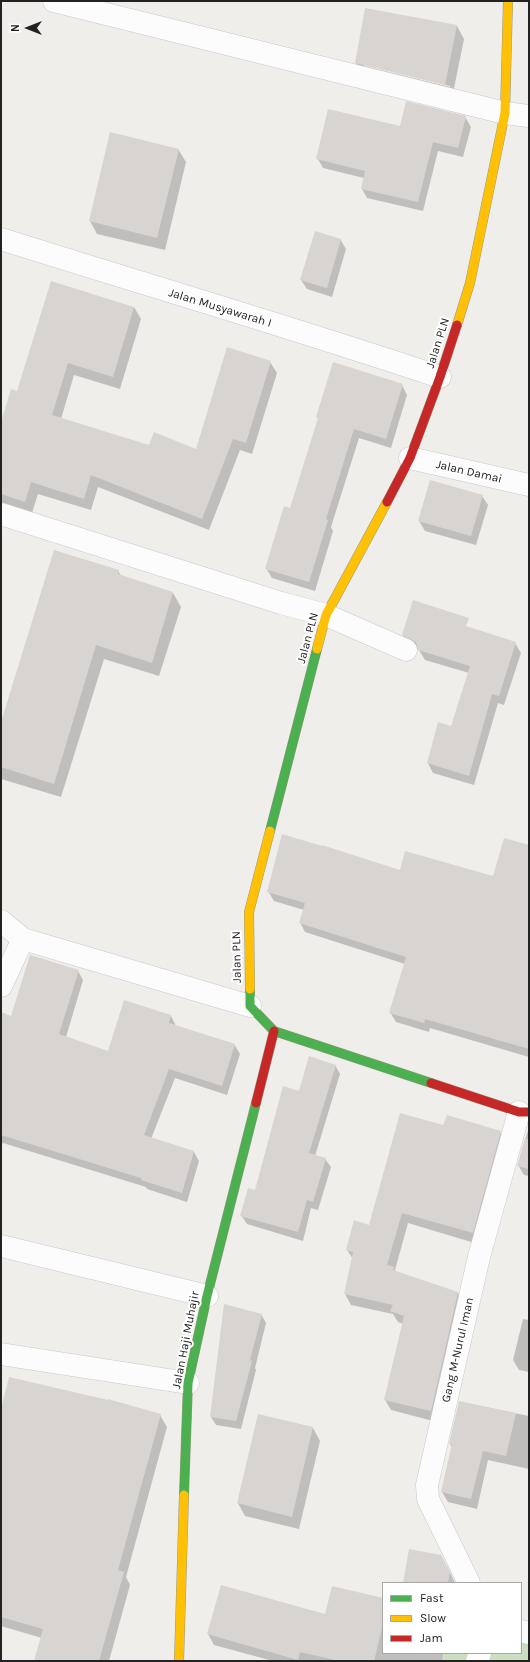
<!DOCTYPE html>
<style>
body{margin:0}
#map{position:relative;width:530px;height:1662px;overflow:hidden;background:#f0eeeb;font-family:Karla,sans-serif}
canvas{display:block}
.frame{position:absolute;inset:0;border:2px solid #222;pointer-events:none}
.legend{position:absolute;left:382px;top:1582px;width:140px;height:72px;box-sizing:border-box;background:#fff;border:1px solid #a7a7a7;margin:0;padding:5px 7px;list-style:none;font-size:12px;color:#222}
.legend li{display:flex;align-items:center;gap:8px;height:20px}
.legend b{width:20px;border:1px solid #a7a7a7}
.north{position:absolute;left:8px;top:8px;width:40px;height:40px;-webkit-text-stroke:3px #fff;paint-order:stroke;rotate:270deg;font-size:11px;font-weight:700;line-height:16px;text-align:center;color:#222}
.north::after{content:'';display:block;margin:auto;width:14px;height:18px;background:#222;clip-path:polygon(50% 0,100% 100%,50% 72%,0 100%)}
</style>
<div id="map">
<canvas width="530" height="1662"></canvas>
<div class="frame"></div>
<ul class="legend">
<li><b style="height:5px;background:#4caf50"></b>Fast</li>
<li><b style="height:5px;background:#ffc107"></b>Slow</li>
<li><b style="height:5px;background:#c62828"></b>Jam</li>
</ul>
<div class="north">N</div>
</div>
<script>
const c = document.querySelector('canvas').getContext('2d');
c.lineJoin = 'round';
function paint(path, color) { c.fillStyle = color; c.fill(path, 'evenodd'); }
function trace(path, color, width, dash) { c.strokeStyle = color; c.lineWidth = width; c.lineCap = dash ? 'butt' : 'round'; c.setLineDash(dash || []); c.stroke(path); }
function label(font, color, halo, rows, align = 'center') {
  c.font = font + ' Karla,sans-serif'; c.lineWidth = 4; c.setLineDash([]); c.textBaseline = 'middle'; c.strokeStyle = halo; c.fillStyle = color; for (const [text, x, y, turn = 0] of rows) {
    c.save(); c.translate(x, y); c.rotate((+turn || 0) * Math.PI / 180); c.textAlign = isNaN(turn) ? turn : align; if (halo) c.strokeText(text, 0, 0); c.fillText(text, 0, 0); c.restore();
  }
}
const forest = new Path2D(`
 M 521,1635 L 529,1637 L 529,1661 L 442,1661 L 445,1653 L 521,1653 Z`);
const shadow = new Path2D(`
 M 457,26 L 464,39 L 452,98 L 363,76 L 356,63 ZM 364,64 L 450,86 L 450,87 L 364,66 Z
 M 465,117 L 471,127 L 463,157 L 438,151 L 423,211 L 367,198 L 362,189 L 364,178 L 323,168 L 318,159 L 401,128 Z
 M 178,149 L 186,162 L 165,250 L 97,234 L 90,221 Z
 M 340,239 L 346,249 L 332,297 L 307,289 L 301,280 Z
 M 134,307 L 141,319 L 120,389 L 74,375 L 61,419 L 149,446 L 197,450 L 270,362 L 277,373 L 252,454 L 240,450 L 209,530 L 98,487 L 91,510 L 38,494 L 32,513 L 1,503 L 1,426 L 18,392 Z
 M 402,385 L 407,395 L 391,448 L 359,438 L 331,527 L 333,531 L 315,591 L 272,578 L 266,568 L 291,510 L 319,420 L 318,417 Z
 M 482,496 L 488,505 L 476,545 L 425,531 L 419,521 Z
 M 118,571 L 122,577 L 173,593 L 181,607 L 159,676 L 104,659 L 61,797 L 1,779 L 1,725 Z
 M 403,635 L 515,643 L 521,653 L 504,705 L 498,703 L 474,785 L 433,773 L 428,763 L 439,723 L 452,727 L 469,673 L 425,660 L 419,650 L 409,644 Z
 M 529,847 L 529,1057 L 430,1028 L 429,1032 L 396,1022 L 390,1012 L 405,964 L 305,932 L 300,922 L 304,910 L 274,901 L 268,891 L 400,872 L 493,877 Z
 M 78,971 L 83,980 L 66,1037 L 109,1052 L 171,1016 L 176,1026 L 234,1044 L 240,1054 L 227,1095 L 175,1078 L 151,1139 L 194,1152 L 199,1161 L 187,1202 L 147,1189 L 146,1187 L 3,1143 L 1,1145 L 1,1013 L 12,1017 Z
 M 335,1065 L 340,1074 L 315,1156 L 325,1159 L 331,1167 L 318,1210 L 311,1208 L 303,1241 L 247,1224 L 241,1215 L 256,1192 L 299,1092 Z
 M 444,1127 L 500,1132 L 506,1142 L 478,1244 L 408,1223 L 395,1270 L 396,1272 L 458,1293 L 464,1304 L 437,1422 L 391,1410 L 385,1400 L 403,1324 L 398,1322 L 393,1314 L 351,1305 L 345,1294 L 353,1259 L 347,1250 L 369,1226 Z
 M 529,1127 L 529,1176 L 524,1175 L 518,1165 Z
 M 261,1314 L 266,1323 L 255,1368 L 256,1370 L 241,1429 L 216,1425 L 211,1417 Z
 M 523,1319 L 529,1320 L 529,1372 L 519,1370 L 513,1360 Z
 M 460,1402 L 529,1416 L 529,1469 L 488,1460 L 477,1509 L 448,1502 L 442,1492 L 452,1447 L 450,1444 Z
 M 1,1413 L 160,1415 L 167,1427 L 126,1577 L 130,1585 L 109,1661 L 35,1661 L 42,1638 L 1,1626 Z
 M 313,1428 L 320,1441 L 299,1529 L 245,1516 L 238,1503 Z
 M 447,1566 L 455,1583 L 404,1583 Z
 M 383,1599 L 383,1653 L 444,1653 L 442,1661 L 273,1661 L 214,1645 L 208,1634 L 326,1615 Z`);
const building = new Path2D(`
 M 365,8 L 457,25 L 445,85 L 355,63 Z
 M 406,101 L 466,116 L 458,148 L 433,142 L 418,202 L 361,189 L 365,171 L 316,159 L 328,109 L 400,126 Z
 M 110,132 L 179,149 L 157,238 L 89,221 Z
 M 315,231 L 341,239 L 327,288 L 300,280 Z
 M 51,281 L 134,307 L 113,377 L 68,363 L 52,415 L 149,445 L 154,432 L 196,449 L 227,347 L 271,361 L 246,443 L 233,439 L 202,519 L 91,475 L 84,499 L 31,482 L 25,502 L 1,494 L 1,422 L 11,389 L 17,391 Z
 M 333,362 L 403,384 L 386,439 L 354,429 L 326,519 L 328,520 L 309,582 L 265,569 L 284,506 L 290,508 L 318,418 L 316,417 Z
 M 430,480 L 483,495 L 471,536 L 418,521 Z
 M 54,550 L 119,570 L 118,574 L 173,592 L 152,663 L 96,645 L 54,784 L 1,767 L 1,722 Z
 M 413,600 L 469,618 L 466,626 L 516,642 L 499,696 L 492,694 L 469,776 L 427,763 L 438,722 L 451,726 L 470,666 L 418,650 L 416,642 L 402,635 Z
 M 282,834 L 322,846 L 322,845 L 400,870 L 405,851 L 493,876 L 504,838 L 529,845 L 529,1049 L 425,1019 L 424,1023 L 389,1013 L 406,957 L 299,923 L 305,903 L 267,892 Z
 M 30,955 L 79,970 L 59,1034 L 108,1051 L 124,1000 L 171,1015 L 169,1023 L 235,1044 L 222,1086 L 169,1069 L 144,1135 L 194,1151 L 182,1193 L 141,1180 L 141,1178 L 1,1135 L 1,1012 L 11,1016 Z
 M 309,1056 L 336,1065 L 309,1153 L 326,1158 L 313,1202 L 307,1200 L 298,1232 L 240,1216 L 248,1188 L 255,1190 L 283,1086 L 299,1091 Z
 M 400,1113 L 443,1125 L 447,1115 L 501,1131 L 473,1233 L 402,1213 L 387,1265 L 394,1267 L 393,1270 L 458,1292 L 431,1411 L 384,1400 L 404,1316 L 390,1311 L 393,1305 L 344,1294 L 353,1252 L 346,1250 L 354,1220 L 369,1225 Z
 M 525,1138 L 529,1139 L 529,1169 L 517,1166 Z
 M 224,1304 L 262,1314 L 250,1360 L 252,1361 L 236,1421 L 210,1417 Z
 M 9,1377 L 108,1400 L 108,1399 L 161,1414 L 118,1570 L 124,1572 L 99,1661 L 34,1661 L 43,1629 L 1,1617 L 1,1409 Z
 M 459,1401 L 516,1413 L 506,1456 L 483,1451 L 471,1499 L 441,1492 L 452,1444 L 449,1444 Z
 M 258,1414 L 313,1427 L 292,1517 L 237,1503 Z
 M 409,1549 L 441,1555 L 450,1572 L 448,1583 L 403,1583 Z
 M 221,1585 L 325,1614 L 332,1586 L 383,1598 L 383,1624 L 374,1661 L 339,1661 L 300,1652 L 298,1660 L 207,1634 Z`);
const street = new Path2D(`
 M 54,1 L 505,113 L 529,116
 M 1,239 C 147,285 294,328 440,377
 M 410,458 L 529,485
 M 1,514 L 281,603 L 326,615 L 406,650
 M 1,921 L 23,939
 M 1,986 L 23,939 L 250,1006
 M 1,1246 L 207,1296
 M 1,1354 L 188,1383
 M 469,1583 L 428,1499 L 427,1485 L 479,1257 L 519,1112
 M 521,1631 L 529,1633
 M 477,1661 L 480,1653`);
const fast = new Path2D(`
 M 270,831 L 317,649
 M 250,989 L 250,1006 L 274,1031 L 431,1083
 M 184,1495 L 188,1383 L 207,1296 L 256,1103`);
const slow = new Path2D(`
 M 457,325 L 470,283 L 505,113 L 508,1
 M 317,649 L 326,615 L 387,502
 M 250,989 L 249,912 L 270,831
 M 179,1661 L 184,1495`);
const jam = new Path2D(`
 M 387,502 L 410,458 L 440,377 L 457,325
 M 431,1083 L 519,1112 L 529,1112
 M 256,1103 L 274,1031`);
const streetNames = [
 ["Jalan Musyawarah I",220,308,17],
 ["Jalan PLN",438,343,-72],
 ["Jalan Damai",469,472,13],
 ["Jalan PLN",308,638,-75],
 ["Jalan PLN",237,957,-91],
 ["Jalan Haji Muhajir",186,1340,-79],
 ["Gang M-Nurul Iman",458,1350,-77]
];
paint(forest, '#cbdec1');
paint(shadow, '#0003');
paint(building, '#d7d4d2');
trace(street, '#c9c8c7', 23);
trace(fast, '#999a82', 10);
trace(slow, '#999a82', 10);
trace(jam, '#999a82', 10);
trace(street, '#fdfcfc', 22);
trace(fast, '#4caf50', 9);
trace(slow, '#ffc107', 9);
trace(jam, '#c62828', 9);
label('12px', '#222', '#fff', streetNames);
</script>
